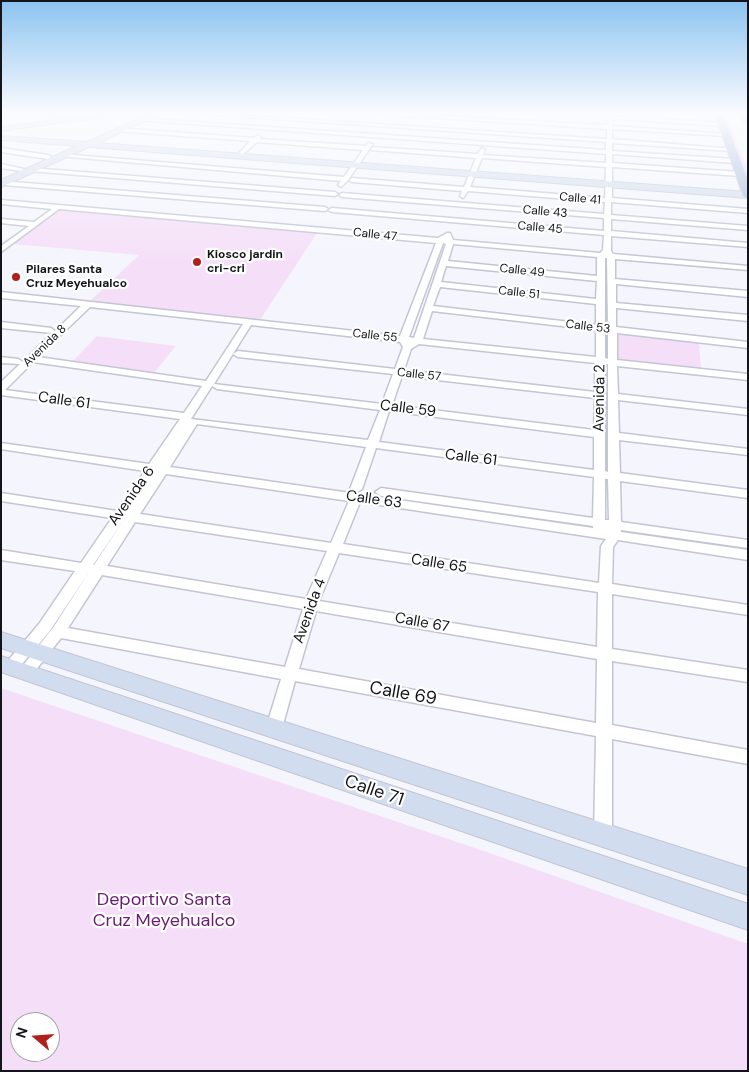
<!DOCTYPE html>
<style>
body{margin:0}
#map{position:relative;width:749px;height:1072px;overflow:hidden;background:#f5f6fd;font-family:"DM Sans",sans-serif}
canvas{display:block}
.frame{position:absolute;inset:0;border:2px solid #14151a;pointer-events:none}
.north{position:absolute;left:10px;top:1012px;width:50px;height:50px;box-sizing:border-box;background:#fff;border:1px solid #a1a1a3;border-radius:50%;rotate:288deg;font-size:14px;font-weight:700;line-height:20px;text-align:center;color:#14151a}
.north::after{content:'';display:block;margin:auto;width:18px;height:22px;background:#b1211c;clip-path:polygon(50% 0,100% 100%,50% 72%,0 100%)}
</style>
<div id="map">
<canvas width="749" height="1072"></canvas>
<div class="frame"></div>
<div class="north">N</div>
</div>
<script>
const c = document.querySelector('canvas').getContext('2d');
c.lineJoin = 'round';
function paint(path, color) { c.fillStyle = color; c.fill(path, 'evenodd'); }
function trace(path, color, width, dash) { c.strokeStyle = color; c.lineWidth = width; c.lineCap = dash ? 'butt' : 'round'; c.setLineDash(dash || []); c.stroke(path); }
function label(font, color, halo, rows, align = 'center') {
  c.font = font + ' "DM Sans",sans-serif'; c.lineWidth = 4.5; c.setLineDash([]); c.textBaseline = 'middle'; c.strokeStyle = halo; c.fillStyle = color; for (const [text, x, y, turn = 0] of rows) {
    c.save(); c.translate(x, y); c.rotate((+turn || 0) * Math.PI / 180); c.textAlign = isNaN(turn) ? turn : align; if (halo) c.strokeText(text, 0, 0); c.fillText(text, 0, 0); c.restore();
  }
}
const green = new Path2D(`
 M 404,113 L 493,113 L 490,118 Z
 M 723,113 L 726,113 L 748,171 L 748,184 Z
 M 58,208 L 319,230 L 260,320 L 90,301 L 139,255 L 12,244 Z
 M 614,331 L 699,340 L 701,370 L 615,360 Z
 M 97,336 L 176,346 L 154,373 L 72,362 Z
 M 1,688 L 481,850 L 748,944 L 748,1071 L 1,1071 ZM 20,1022 L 50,1022 L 50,1052 L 20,1052 Z`);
const street = new Path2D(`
 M 41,113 L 49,113 L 71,119 L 68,121 Z
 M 187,113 L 208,113 L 607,139 L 607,129 L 357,113 L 381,113 L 607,125 L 607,113 L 612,113 L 613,116 L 724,123 L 722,126 L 613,119 L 613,126 L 729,134 L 726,136 L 612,129 L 612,139 L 734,149 L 731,151 L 612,143 L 612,151 L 735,159 L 738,161 L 735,163 L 612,154 L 612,163 L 740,172 L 743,174 L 740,176 L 612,167 L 612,198 L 748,209 L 748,213 L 611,202 L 611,215 L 748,226 L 748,230 L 611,219 L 611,231 L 748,243 L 748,247 L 611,236 L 611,251 L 613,254 L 748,266 L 748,270 L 615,259 L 615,279 L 748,291 L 748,297 L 616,284 L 616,303 L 748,315 L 748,321 L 616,308 L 616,327 L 748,342 L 748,348 L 617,333 L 617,360 L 748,374 L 748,380 L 617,366 L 618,394 L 748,409 L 748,415 L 618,400 L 619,433 L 748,449 L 748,455 L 619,440 L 620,473 L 748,490 L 748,498 L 620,481 L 621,522 L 748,540 L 748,548 L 621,530 L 621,532 L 748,550 L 748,560 L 618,540 L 613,547 L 612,584 L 748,605 L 748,615 L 612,594 L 612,649 L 748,670 L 748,682 L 612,661 L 612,725 L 748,750 L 748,764 L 612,739 L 612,836 L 609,842 L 603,845 L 597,842 L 594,836 L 596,736 L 295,681 L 282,728 L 280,733 L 274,735 L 268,733 L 266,728 L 281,679 L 61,638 L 31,676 L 26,678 L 21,676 L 19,672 L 21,668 L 53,628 L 91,569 L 49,632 L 16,671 L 11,673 L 6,671 L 4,667 L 6,663 L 39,624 L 75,571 L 1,560 L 1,550 L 81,563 L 112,518 L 1,501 L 1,493 L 117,511 L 145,471 L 1,449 L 1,443 L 149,464 L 180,419 L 1,395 L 1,382 L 20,364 L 1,363 L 1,357 L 18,359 L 23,362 L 52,333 L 1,328 L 1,322 L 51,328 L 55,331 L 81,306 L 1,298 L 1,292 L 400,336 L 436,243 L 59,209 L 1,252 L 1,246 L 29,226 L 1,223 L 1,219 L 34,222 L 52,209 L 1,204 L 1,200 L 438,238 L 447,233 L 450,233 L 453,240 L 600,253 L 603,250 L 604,235 L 332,212 L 328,210 L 332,208 L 604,231 L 604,218 L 342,197 L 339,195 L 342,193 L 604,214 L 605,202 L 468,191 L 463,198 L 460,196 L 462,191 L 352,182 L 349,180 L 352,178 L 464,187 L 476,158 L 371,150 L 373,147 L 477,154 L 482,148 L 485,150 L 483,155 L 606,163 L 606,154 L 136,120 L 139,118 L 606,150 L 606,142 ZM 482,158 L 606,167 L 605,198 L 470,187 ZM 443,243 L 446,244 L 414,338 L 409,337 ZM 453,244 L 597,257 L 597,276 L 448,261 ZM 605,258 L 607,258 L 608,326 L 605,326 ZM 446,266 L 597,281 L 596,299 L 441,282 ZM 440,287 L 596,304 L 596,325 L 433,306 ZM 90,307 L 243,324 L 206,381 L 38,357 ZM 432,311 L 596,330 L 596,357 L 423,339 ZM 251,325 L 400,342 L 403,347 L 395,369 L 238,351 L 233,354 L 238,357 L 393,374 L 382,404 L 214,384 ZM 605,331 L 608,331 L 608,359 L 605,358 ZM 419,344 L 595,363 L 595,392 L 404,370 L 411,349 ZM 33,362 L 202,386 L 184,413 L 5,390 ZM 605,364 L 608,364 L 608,472 L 605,471 ZM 402,376 L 595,398 L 594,430 L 392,405 ZM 212,386 L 217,389 L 380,410 L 368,440 L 191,419 ZM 389,411 L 594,437 L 594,470 L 379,442 ZM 197,424 L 366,447 L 350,489 L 356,493 L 362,489 L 376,448 L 594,477 L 593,518 L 381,488 L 375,492 L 381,496 L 593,526 L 593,528 L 170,467 ZM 166,474 L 349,501 L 331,543 L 140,514 ZM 605,479 L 608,479 L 609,520 L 605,520 ZM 360,502 L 606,539 L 601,546 L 599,583 L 343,544 ZM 125,518 L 94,565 L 93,565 ZM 135,522 L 327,551 L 306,599 L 107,566 ZM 339,553 L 598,592 L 597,647 L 319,601 ZM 102,575 L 303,609 L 285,667 L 68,628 ZM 316,611 L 597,659 L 596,723 L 299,669 Z
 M 695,113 L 719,113 L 721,114 L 718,116 Z
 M 117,128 L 254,138 L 258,135 L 261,137 L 260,139 L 366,146 L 368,143 L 373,144 L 348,180 L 341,187 L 338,185 L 341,181 L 58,156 L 61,154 L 344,177 L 363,150 L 257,142 L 242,155 L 239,153 L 250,141 L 115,131 Z
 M 1,148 L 48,155 L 51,157 L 48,159 L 1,152 Z
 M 1,164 L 24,169 L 21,171 L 1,168 Z
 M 31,168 L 335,192 L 338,194 L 335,196 L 29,171 Z
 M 1,181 L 325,207 L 328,209 L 325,211 L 3,185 Z`);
const secondary = new Path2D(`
 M 113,113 L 132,113 L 1,131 L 1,127 Z
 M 153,113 L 162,113 L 98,143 L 748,192 L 748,198 L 89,147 L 1,187 L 1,180 L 77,146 L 1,140 L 1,136 L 87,142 Z
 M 1,632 L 748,869 L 748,895 L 1,648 Z
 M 1,656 L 748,904 L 748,930 L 1,672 Z`);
const primary = new Path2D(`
 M 714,113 L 722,113 L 748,181 L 748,199 L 743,196 Z
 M 739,113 L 747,113 L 748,125 L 745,124 Z`);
const markers = [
 [197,262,5,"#b1211c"],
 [16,277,5,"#b1211c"]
];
const farStreetnames = [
 ["Calle 41",580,199,5],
 ["Calle 43",545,212,5],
 ["Calle 45",540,228,5],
 ["Calle 47",375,235,6],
 ["Calle 49",522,271,6],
 ["Calle 51",519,293,6],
 ["Calle 53",588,327,7],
 ["Calle 55",375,336,6],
 ["Avenida 8",45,346,-44],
 ["Calle 57",419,375,6]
];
const farPoinames = [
 ["Kiosco jardin",207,255],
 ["cri-cri",207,269],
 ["Pilares Santa",26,270],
 ["Cruz Meyehualco",26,284]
];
const streetNames = [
 ["Avenida 2",600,398,-89],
 ["Calle 61",64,401,8],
 ["Calle 59",408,409,7],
 ["Calle 61",471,458,7],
 ["Avenida 6",132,496,-55],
 ["Calle 63",374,500,8],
 ["Calle 65",439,564,9],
 ["Avenida 4",310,611,-70],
 ["Calle 67",422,623,10]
];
const nearStreetnames = [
 ["Calle 69",403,694,10],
 ["Calle 71",374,791,19]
];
const nearParknames = [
 ["Deportivo Santa",164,900],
 ["Cruz Meyehualco",164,921]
];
paint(green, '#f5dff8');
trace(street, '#c3c5d5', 3);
trace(secondary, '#c3c5d5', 2);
trace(primary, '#d5d5d6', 2);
paint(street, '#fff');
paint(secondary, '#d1ddee');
paint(primary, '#a4bbdd');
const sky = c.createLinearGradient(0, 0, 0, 263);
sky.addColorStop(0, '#8bc3f0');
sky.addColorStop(0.43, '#fafbfe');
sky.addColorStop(1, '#fafbfe00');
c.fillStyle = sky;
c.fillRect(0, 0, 749, 263);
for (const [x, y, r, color] of markers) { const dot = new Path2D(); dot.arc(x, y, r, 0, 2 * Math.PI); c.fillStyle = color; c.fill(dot); trace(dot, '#fff', 2); }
label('12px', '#14151a', '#fff', farStreetnames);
label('bold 12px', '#14151a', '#fff', farPoinames, 'left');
label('15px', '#14151a', '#fff', streetNames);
label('18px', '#14151a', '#fff', nearStreetnames);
label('18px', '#6b1a76', '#fff', nearParknames);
</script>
